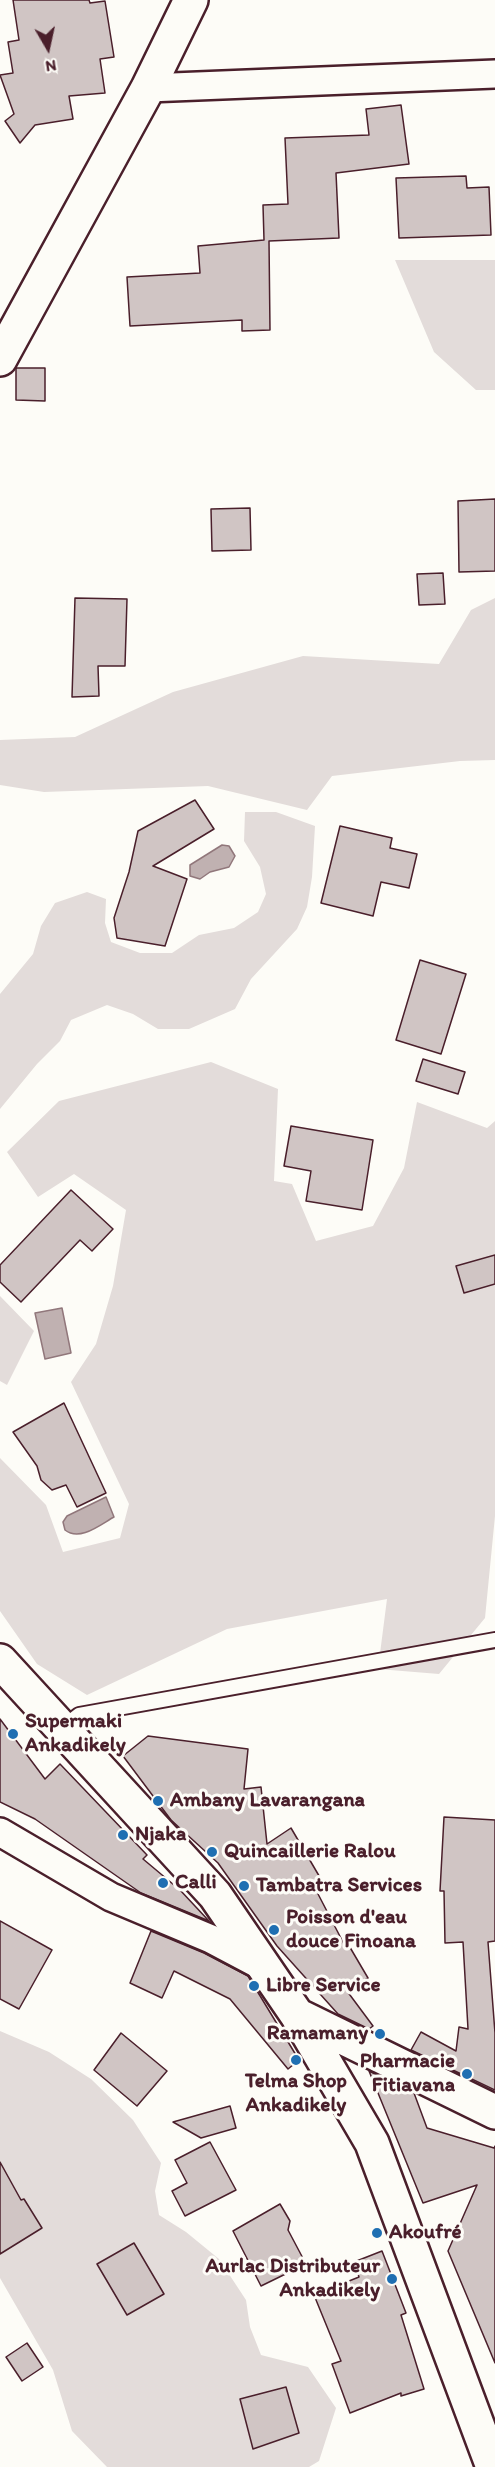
<!DOCTYPE html>
<meta charset="utf-8">
<style>
body{margin:0}
#map{position:relative;width:495px;height:2467px;overflow:hidden;background:#fdfcf7;font-family:Itim,sans-serif}
canvas{display:block}
.north{position:absolute;left:18px;top:18px;width:60px;height:60px;-webkit-text-stroke:4px #fdfcf7;paint-order:stroke;rotate:171deg;font-size:16px;font-weight:700;line-height:24px;text-align:center;color:#4a1f2b}
.north::after{content:'';display:block;margin:auto;width:21px;height:27px;background:#4a1f2b;clip-path:polygon(50% 0,100% 100%,50% 72%,0 100%)}
</style>
<div id="map">
<canvas width="495" height="2467"></canvas>
<div class="north">N</div>
</div>
<script>
const c = document.querySelector('canvas').getContext('2d');
c.lineJoin = 'round';
function paint(path, color) { c.fillStyle = color; c.fill(path, 'evenodd'); }
function trace(path, color, width, dash) { c.strokeStyle = color; c.lineWidth = width; c.lineCap = dash ? 'butt' : 'round'; c.setLineDash(dash || []); c.stroke(path); }
function label(font, color, halo, rows, align = 'center') {
  c.font = font + ' Itim,sans-serif'; c.lineWidth = 6; c.setLineDash([]); c.textBaseline = 'middle'; c.strokeStyle = halo; c.fillStyle = color; for (const [text, x, y, turn = 0] of rows) {
    c.save(); c.translate(x, y); c.rotate((+turn || 0) * Math.PI / 180); c.textAlign = isNaN(turn) ? turn : align; if (halo) c.strokeText(text, 0, 0); c.fillText(text, 0, 0); c.restore();
  }
}
const green = new Path2D(`
 M 395,260 L 495,260 L 495,390 L 476,390 L 434,352 Z
 M 495,598 L 495,760 L 460,761 L 332,776 L 307,810 L 208,786 L 44,792 L 0,785 L 0,740 L 75,737 L 173,692 L 303,656 L 439,664 L 471,610 Z
 M 245,812 L 276,812 L 315,826 L 312,877 L 307,907 L 297,929 L 251,979 L 235,1009 L 189,1029 L 158,1029 L 133,1014 L 107,1005 L 71,1020 L 60,1041 L 37,1064 L 0,1109 L 0,994 L 33,954 L 41,926 L 55,903 L 87,892 L 106,899 L 105,923 L 111,942 L 140,953 L 172,953 L 199,935 L 234,928 L 258,912 L 266,894 L 260,867 L 244,841 Z
 M 211,1062 L 278,1089 L 274,1181 L 292,1184 L 316,1241 L 373,1226 L 404,1168 L 417,1102 L 487,1128 L 495,1121 L 495,1516 L 485,1618 L 439,1674 L 378,1669 L 387,1599 L 227,1629 L 87,1695 L 37,1664 L 0,1611 L 0,1458 L 46,1505 L 63,1552 L 120,1538 L 129,1504 L 71,1382 L 96,1344 L 113,1286 L 126,1210 L 74,1174 L 38,1197 L 7,1152 L 59,1101 Z
 M 0,1296 L 34,1331 L 7,1385 L 0,1381 Z
 M 0,2031 L 49,2052 L 91,2079 L 133,2120 L 161,2163 L 155,2191 L 159,2215 L 186,2232 L 219,2259 L 246,2300 L 250,2327 L 261,2355 L 308,2367 L 336,2408 L 319,2461 L 309,2467 L 107,2467 L 72,2431 L 53,2370 L 0,2278 Z`);
const water = new Path2D(`
 M 222,845 L 229,846 L 235,856 L 229,867 L 210,872 L 200,879 L 190,876 L 190,865 Z
 M 62,1308 L 71,1353 L 45,1359 L 35,1313 Z
 M 106,1497 L 114,1517 C 101,1524 80,1542 65,1530 L 63,1522 L 67,1516 Z`);
const building = new Path2D(`
 M 13,0 L 89,0 L 90,3 L 105,1 L 114,57 L 100,59 L 105,93 L 69,96 L 73,119 L 35,125 L 20,143 L 5,121 L 14,114 L 0,75 L 13,73 L 8,42 L 19,40 Z
 M 401,105 L 409,164 L 336,173 L 339,238 L 269,241 L 270,330 L 242,331 L 242,320 L 130,326 L 127,277 L 200,273 L 198,246 L 264,240 L 263,205 L 288,204 L 285,138 L 369,135 L 366,109 Z
 M 466,176 L 467,188 L 489,187 L 491,235 L 399,238 L 396,178 Z
 M 16,368 L 45,368 L 45,401 L 16,400 Z
 M 495,499 L 495,571 L 459,572 L 458,501 Z
 M 250,508 L 251,550 L 212,551 L 211,509 Z
 M 443,573 L 445,604 L 419,605 L 417,574 Z
 M 75,598 L 127,599 L 125,666 L 98,666 L 99,696 L 72,697 Z
 M 195,800 L 214,829 L 153,866 L 187,879 L 165,946 L 117,938 L 114,918 L 129,872 L 138,831 Z
 M 340,826 L 392,838 L 390,848 L 417,854 L 409,888 L 381,882 L 373,916 L 321,903 Z
 M 420,960 L 466,974 L 441,1054 L 396,1040 Z
 M 423,1059 L 465,1072 L 458,1094 L 416,1081 Z
 M 291,1126 L 373,1140 L 362,1210 L 306,1201 L 311,1171 L 284,1166 Z
 M 71,1190 L 113,1229 L 92,1251 L 80,1240 L 21,1302 L 0,1282 L 0,1265 Z
 M 495,1255 L 495,1284 L 464,1293 L 456,1266 Z
 M 64,1403 L 106,1493 L 77,1507 L 66,1485 L 52,1490 L 41,1480 L 37,1466 L 13,1432 Z
 M 0,1719 L 45,1779 L 60,1764 L 147,1855 L 143,1859 L 180,1890 L 209,1921 L 141,1893 L 35,1819 L 0,1802 Z
 M 148,1736 L 248,1749 L 244,1789 L 261,1787 L 267,1844 L 291,1828 L 325,1886 L 317,1892 L 345,1946 L 348,1944 L 368,1978 L 347,1991 L 373,2026 L 369,2029 L 338,2014 L 277,1946 L 218,1863 L 171,1820 L 123,1756 Z
 M 444,1817 L 495,1820 L 495,1941 L 488,1942 L 495,2033 L 495,2090 L 411,2050 L 421,2032 L 456,2051 L 459,2027 L 468,2029 L 463,1942 L 445,1943 L 444,1891 L 440,1891 Z
 M 0,1921 L 52,1950 L 19,2009 L 0,1999 Z
 M 151,1931 L 204,1953 L 248,1976 L 299,2060 L 288,2069 L 230,1999 L 174,1971 L 162,1998 L 130,1983 Z
 M 121,2033 L 167,2071 L 137,2106 L 94,2070 Z
 M 369,2071 L 414,2093 L 427,2128 L 494,2148 L 495,2146 L 495,2363 L 448,2251 L 477,2185 L 423,2203 Z
 M 230,2106 L 236,2128 L 201,2138 L 173,2122 Z
 M 210,2142 L 236,2190 L 185,2216 L 172,2191 L 187,2183 L 175,2160 Z
 M 0,2162 L 21,2200 L 24,2199 L 42,2228 L 0,2254 Z
 M 280,2204 L 290,2221 L 288,2230 L 306,2264 L 261,2286 L 233,2231 Z
 M 134,2243 L 164,2294 L 127,2315 L 97,2264 Z
 M 382,2251 L 406,2313 L 401,2315 L 424,2389 L 401,2396 L 401,2393 L 350,2413 L 332,2364 L 341,2361 L 314,2295 L 359,2277 L 354,2262 Z
 M 27,2343 L 43,2367 L 22,2381 L 6,2357 Z
 M 286,2387 L 299,2433 L 253,2449 L 240,2399 Z`);
const lane = new Path2D(`
 M 61,1729 L 79,1715 L 495,1640`);
const street = new Path2D(`
 M 148,88 L 495,74
 M 0,1832 L 111,1897 L 211,1939 L 262,1966`);
const secondary = new Path2D(`
 M 0,359 L 148,88 L 191,0
 M 0,1661 L 215,1895 L 297,2015 L 372,2143 L 493,2467
 M 297,2015 L 495,2112`);
const markers = [
 [13,1734,6,"#1f6fb2"],
 [158,1801,6,"#1f6fb2"],
 [123,1835,6,"#1f6fb2"],
 [212,1852,6,"#1f6fb2"],
 [163,1883,6,"#1f6fb2"],
 [244,1886,6,"#1f6fb2"],
 [274,1930,6,"#1f6fb2"],
 [254,1986,6,"#1f6fb2"],
 [380,2034,6,"#1f6fb2"],
 [296,2060,6,"#1f6fb2"],
 [467,2074,6,"#1f6fb2"],
 [377,2233,6,"#1f6fb2"],
 [392,2279,6,"#1f6fb2"]
];
const poiNames = [
 ["Supermaki",25,1722],
 ["Ankadikely",25,1746],
 ["Ambany Lavarangana",170,1801],
 ["Njaka",135,1835],
 ["Quincaillerie Ralou",224,1852],
 ["Calli",175,1883],
 ["Tambatra Services",256,1886],
 ["Poisson d'eau",286,1918],
 ["douce Finoana",286,1942],
 ["Libre Service",266,1986],
 ["Ramamany",368,2034,"right"],
 ["Pharmacie",455,2062,"right"],
 ["Fitiavana",455,2086,"right"],
 ["Telma Shop",296,2082,"center"],
 ["Ankadikely",296,2106,"center"],
 ["Akoufré",389,2233],
 ["Aurlac Distributeur",380,2267,"right"],
 ["Ankadikely",380,2291,"right"]
];
paint(green, '#e3dcda');
paint(water, '#c0b1b1');
trace(water, '#91777b', 1.5);
paint(building, '#d0c5c4');
trace(building, '#4a1f2b', 1.5);
trace(lane, '#4a1f2b', 18);
trace(street, '#4a1f2b', 32);
trace(secondary, '#4a1f2b', 38);
trace(lane, '#fdfcf7', 14);
trace(street, '#fdfcf7', 27);
trace(secondary, '#fdfcf7', 33);
for (const [x, y, r, color] of markers) { const dot = new Path2D(); dot.arc(x, y, r, 0, 2 * Math.PI); c.fillStyle = color; c.fill(dot); trace(dot, '#fdfcf7', 2); }
label('bold 21px', '#4a1f2b', '#fdfcf7', poiNames, 'left');
</script>
